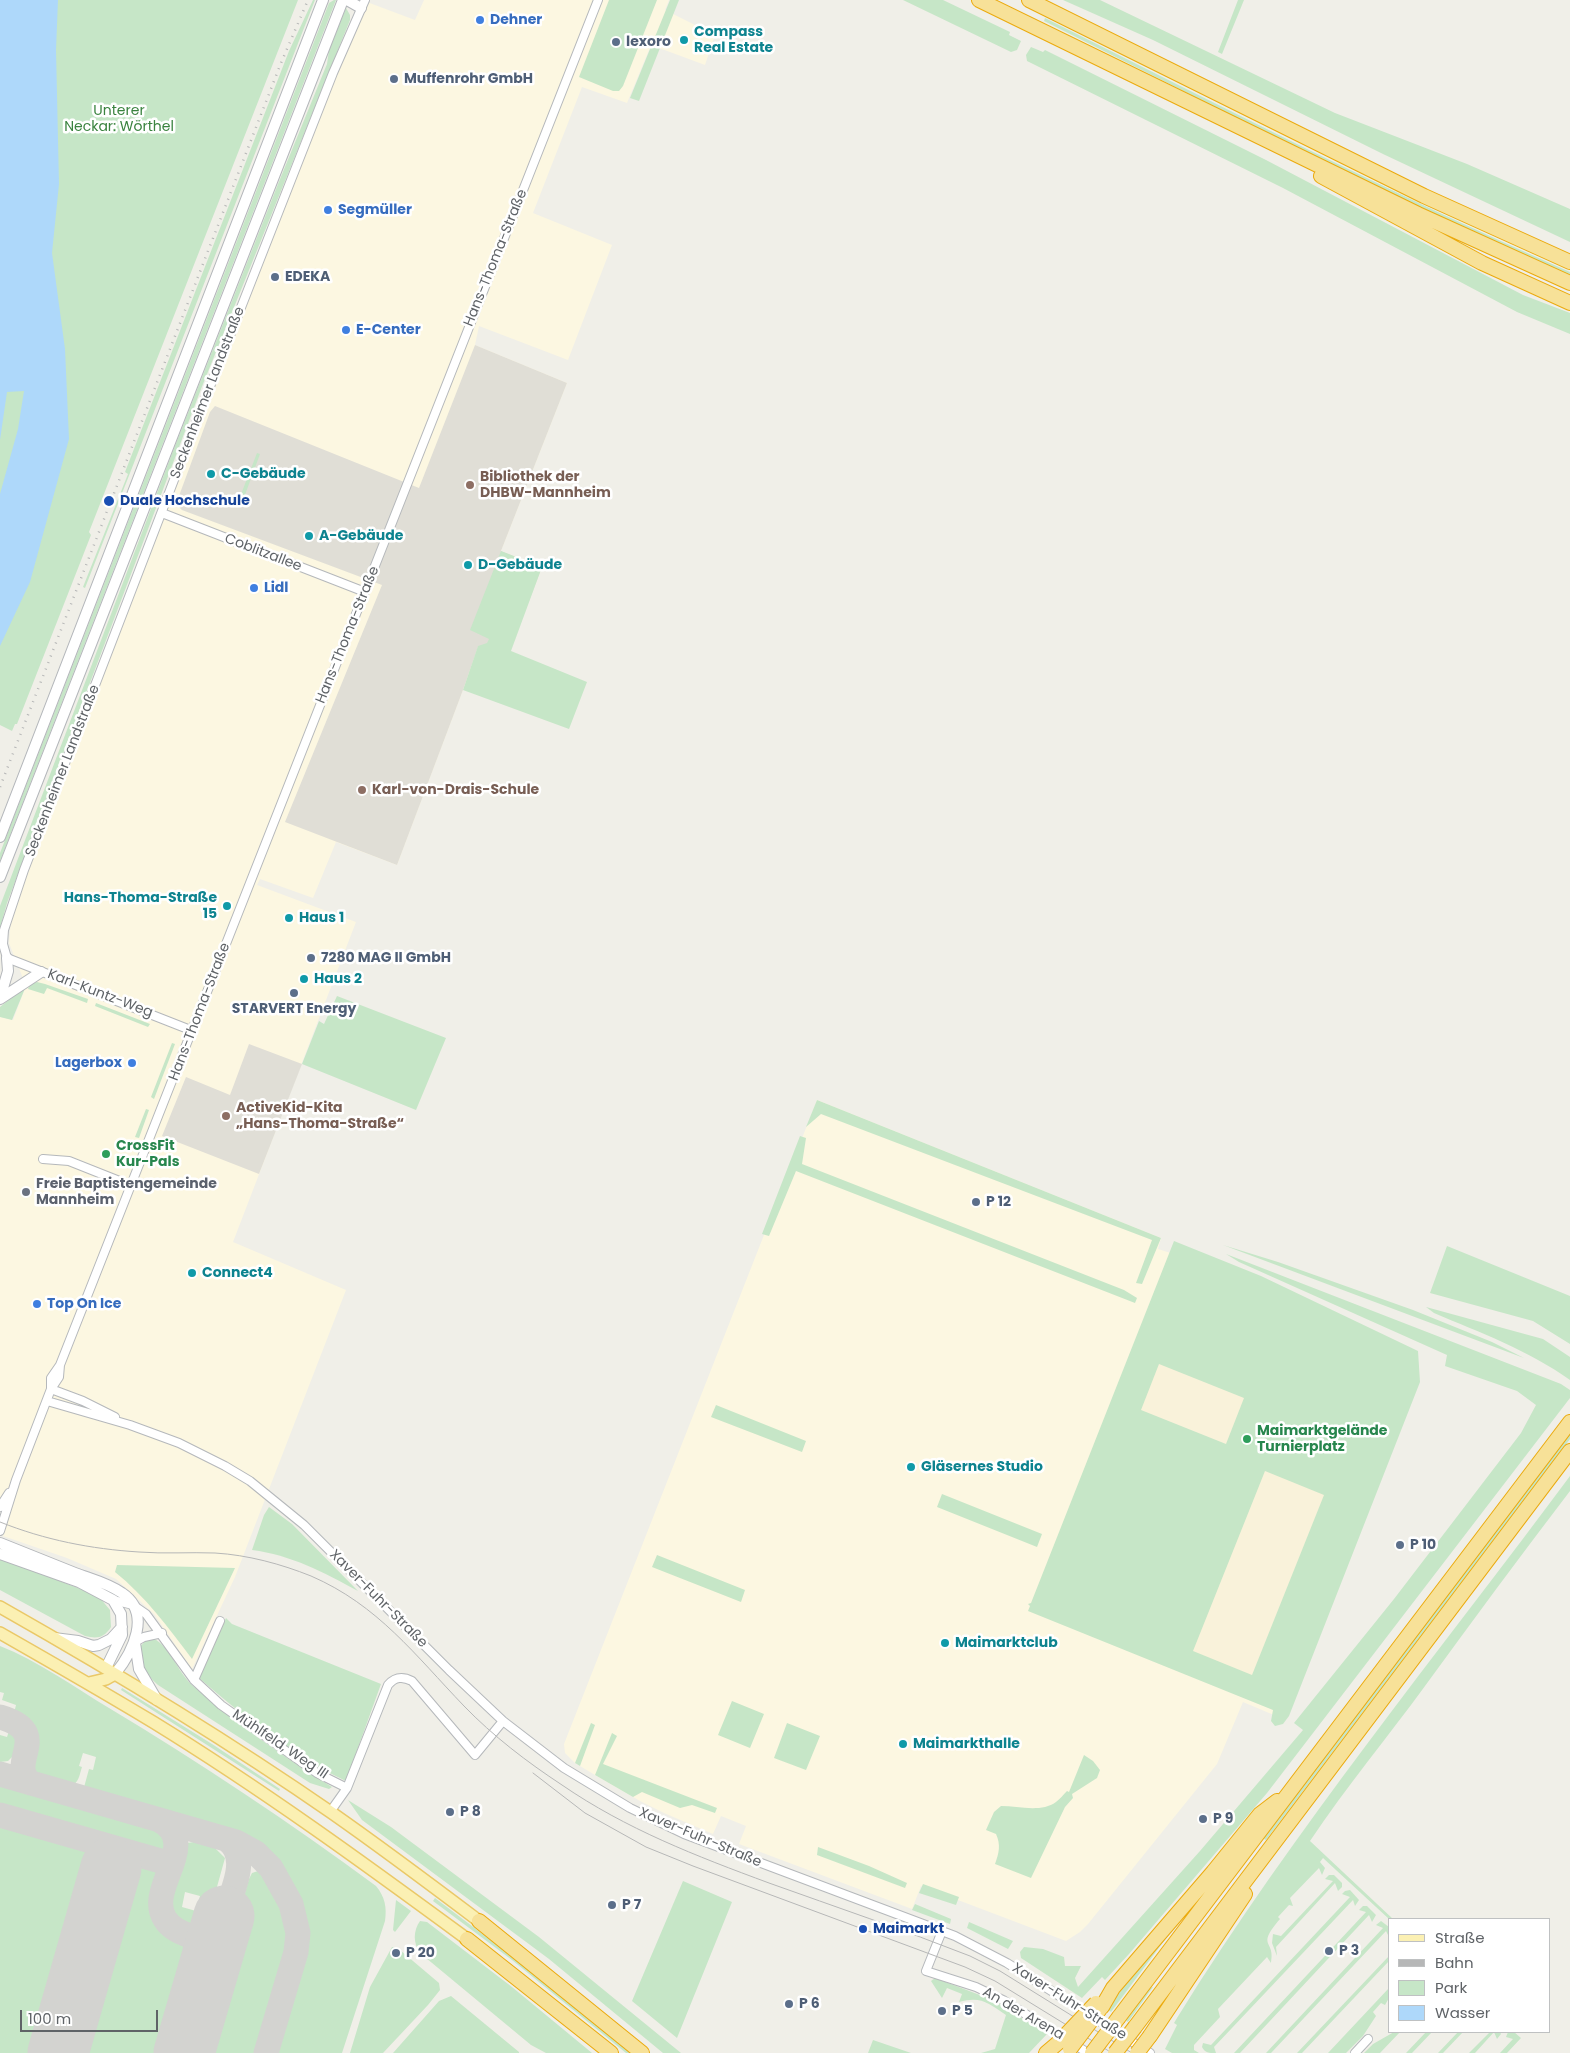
<!DOCTYPE html>
<meta charset="utf-8">
<style>
body{margin:0}
#map{position:relative;width:1570px;height:2053px;overflow:hidden;background:#f0efe8;font-family:Poppins,sans-serif}
canvas{display:block}
.legend{position:absolute;left:1388px;top:1918px;width:162px;height:115px;box-sizing:border-box;background:#fff;border:1px solid #bfc1c2;margin:0;padding:6px 9px;list-style:none;font-size:15px;color:#5f6367}
.legend li{display:flex;align-items:center;gap:10px;height:25px}
.legend b{width:25px;border:1px solid #bfc1c2}
.scale{position:absolute;left:20px;top:2010px;width:138px;height:22px;box-sizing:border-box;border:2px solid #5f6367;border-top:0;padding-left:6px;font-size:15px;line-height:18px;white-space:nowrap;color:#5f6367;-webkit-text-stroke:4px #fff;paint-order:stroke}
</style>
<div id="map">
<canvas width="1570" height="2053"></canvas>
<ul class="legend">
<li><b style="height:6px;background:#fbf0b3"></b>Straße</li>
<li><b style="height:6px;background:#b6b7b7"></b>Bahn</li>
<li><b style="height:14px;background:#c6e6c7"></b>Park</li>
<li><b style="height:14px;background:#aed8fa"></b>Wasser</li>
</ul>
<div class="scale">100 m</div>
</div>
<script>
const c = document.querySelector('canvas').getContext('2d');
c.lineJoin = 'round';
function paint(path, color) { c.fillStyle = color; c.fill(path, 'evenodd'); }
function trace(path, color, width, dash) { c.strokeStyle = color; c.lineWidth = width; c.lineCap = dash ? 'butt' : 'round'; c.setLineDash(dash || []); c.stroke(path); }
function label(font, color, halo, rows, align = 'center') {
  c.font = font + ' Poppins,sans-serif'; c.lineWidth = 5; c.setLineDash([]); c.textBaseline = 'middle'; c.strokeStyle = halo; c.fillStyle = color; for (const [text, x, y, turn = 0] of rows) {
    c.save(); c.translate(x, y); c.rotate((+turn || 0) * Math.PI / 180); c.textAlign = isNaN(turn) ? turn : align; if (halo) c.strokeText(text, 0, 0); c.fillText(text, 0, 0); c.restore();
  }
}
const commercial = new Path2D(`
 M 424,0 L 669,0 L 665,10 L 715,35 L 705,65 L 651,45 L 627,103 L 582,87 L 533,213 L 612,245 L 568,360 L 479,326 L 475,345 L 567,383 L 501,551 L 542,567 L 510,651 L 478,647 L 463,690 L 397,865 L 336,842 L 313,898 L 260,879 L 257,885 L 356,922 L 233,1242 L 346,1290 L 235,1577 L 192,1669 L 154,1614 L 116,1579 L 67,1558 L 3,1536 L 11,1510 L 0,1504 L 0,1017 L 13,1020 L 26,986 L 9,943 L 11,919 L 63,777 L 327,98 L 367,2 L 415,20 Z
 M 817,1100 L 1161,1238 L 1158,1249 L 1202,1263 L 1281,1718 L 1243,1702 L 1217,1764 L 1088,1924 L 1080,1932 L 1066,1941 L 921,1886 L 912,1909 L 739,1844 L 746,1826 L 721,1816 L 713,1834 L 664,1813 L 640,1801 L 595,1775 L 575,1763 L 565,1753 L 564,1744 Z`);
const education = new Path2D(`
 M 475,345 L 567,383 L 501,551 L 542,567 L 510,651 L 478,647 L 463,690 L 397,865 L 285,822 L 382,585 L 182,510 L 176,504 L 210,412 L 215,406 L 419,488 Z
 M 249,1044 L 302,1064 L 259,1174 L 162,1136 L 186,1077 L 230,1095 Z`);
const green = new Path2D(`
 M 0,0 L 298,0 L 89,532 L 91,535 L 17,724 L 15,724 L 12,731 L 0,725 Z
 M 313,0 L 315,0 L 85,588 L 83,587 L 128,474 L 125,472 L 289,51 Z
 M 334,0 L 336,0 L 0,861 L 0,853 L 329,3 Z
 M 609,0 L 657,0 L 623,86 L 619,91 L 613,91 L 579,77 Z
 M 670,0 L 679,0 L 639,101 L 630,98 Z
 M 903,0 L 943,0 L 1010,32 L 1009,35 L 1021,41 L 1017,50 L 1011,52 Z
 M 1063,0 L 1100,0 L 1335,113 L 1467,164 L 1570,209 L 1570,242 L 1383,154 L 1153,40 Z
 M 1238,0 L 1244,0 L 1222,54 L 1218,52 Z
 M 346,8 L 350,15 L 350,20 L 201,389 L 46,799 L 7,903 L 0,928 L 0,906 L 173,451 L 278,184 L 327,64 L 329,50 Z
 M 1045,18 C 1219,105 1392,194 1570,272 L 1570,277 C 1392,198 1218,108 1044,21 Z
 M 1031,47 L 1043,52 L 1045,50 L 1266,160 L 1523,295 L 1570,313 L 1570,334 L 1517,312 L 1283,188 L 1027,61 L 1026,55 Z
 M 257,453 L 260,454 L 242,503 L 238,502 Z
 M 501,551 L 542,567 L 511,651 L 587,682 L 569,729 L 463,690 L 478,646 L 487,643 L 489,639 L 470,630 Z
 M 37,982 L 45,984 L 88,999 L 87,1003 L 47,988 L 44,994 L 28,989 L 30,984 Z
 M 26,986 L 12,1020 L 0,1017 L 0,1007 Z
 M 337,996 L 446,1038 L 416,1110 L 302,1064 L 319,1021 L 324,1024 Z
 M 96,1003 L 150,1024 L 148,1027 L 95,1006 Z
 M 172,1043 L 175,1044 L 154,1099 L 151,1097 Z
 M 817,1100 L 1161,1238 L 1142,1284 L 1136,1283 L 1152,1240 L 821,1114 L 806,1127 Z
 M 146,1109 L 149,1110 L 139,1138 L 135,1137 Z
 M 800,1136 L 806,1138 L 802,1164 L 1124,1290 L 1137,1298 L 1135,1303 L 796,1171 L 769,1236 L 762,1234 Z
 M 1174,1241 L 1261,1276 L 1418,1351 L 1420,1382 L 1289,1716 L 1283,1724 L 1275,1726 L 1271,1721 L 1273,1710 L 1028,1611 L 1030,1606 L 1028,1604 L 1031,1603 Z
 M 1223,1245 L 1278,1262 L 1413,1310 L 1492,1342 L 1524,1358 Z
 M 1447,1246 L 1570,1296 L 1570,1344 L 1533,1321 L 1430,1293 Z
 M 1226,1254 L 1561,1384 L 1570,1390 L 1570,1398 L 1267,1793 L 1129,1954 L 1105,1980 L 1102,1977 L 1082,1998 L 1021,1958 L 1020,1952 L 1024,1947 L 1043,1949 L 1064,1957 L 1065,1966 L 1081,1966 L 1075,1978 L 1078,1987 L 1200,1851 L 1303,1730 L 1294,1723 L 1394,1599 L 1521,1433 L 1536,1405 L 1517,1391 L 1445,1366 L 1447,1355 L 1239,1262 Z
 M 1426,1307 L 1543,1339 L 1570,1357 L 1570,1380 C 1528,1350 1481,1333 1434,1313 Z
 M 716,1405 L 806,1441 L 802,1452 L 711,1417 Z
 M 1570,1433 L 1570,1439 L 1266,1840 L 1262,1838 Z
 M 1570,1476 L 1570,1491 C 1521,1555 1473,1620 1425,1686 C 1387,1738 1346,1787 1310,1841 L 1393,1919 L 1389,1919 L 1323,1858 L 1320,1862 L 1325,1868 L 1322,1875 L 1319,1868 L 1290,1898 L 1293,1906 L 1289,1905 L 1278,1917 L 1280,1919 C 1255,1948 1276,1939 1271,1963 L 1267,1957 L 1218,2009 L 1220,2017 L 1194,2045 L 1194,2050 L 1199,2053 L 1172,2053 L 1165,2049 L 1177,2025 L 1174,2023 L 1177,2018 C 1295,1828 1437,1655 1570,1476 Z
 M 942,1494 L 1042,1534 L 1037,1547 L 937,1507 Z
 M 269,1507 L 292,1524 L 358,1591 C 323,1572 291,1555 252,1550 L 264,1515 Z
 M 657,1555 L 745,1590 L 741,1602 L 652,1567 Z
 M 0,1558 L 83,1590 L 100,1598 L 110,1610 L 111,1627 C 104,1638 97,1639 85,1636 L 0,1590 Z
 M 117,1565 L 235,1568 L 192,1659 C 168,1627 146,1597 115,1572 Z
 M 226,1618 L 232,1624 L 381,1684 L 346,1781 C 294,1757 242,1715 198,1677 Z
 M 153,1638 C 171,1648 177,1671 192,1685 C 235,1723 284,1757 332,1787 L 329,1789 L 310,1783 L 158,1685 C 143,1671 142,1666 140,1647 L 145,1641 Z
 M 0,1646 C 38,1661 74,1687 109,1708 C 199,1762 291,1823 376,1886 C 385,1897 387,1907 385,1921 L 342,2053 L 273,2053 L 306,1939 C 305,1906 280,1854 250,1839 L 83,1791 L 89,1769 L 93,1770 L 96,1757 L 83,1753 L 79,1766 L 82,1767 C 80,1773 79,1781 74,1784 C 65,1789 37,1779 32,1770 C 21,1752 50,1734 14,1713 L 16,1705 L 2,1700 L 4,1693 L 0,1692 Z
 M 122,1688 L 212,1744 L 280,1789 L 279,1791 L 121,1690 Z
 M 732,1701 L 764,1714 L 750,1748 L 718,1735 Z
 M 591,1723 L 595,1725 L 580,1766 L 575,1763 Z
 M 787,1723 L 820,1736 L 806,1770 L 774,1758 Z
 M 9,1731 L 17,1738 L 17,1752 L 8,1761 L 0,1762 L 0,1735 L 7,1737 Z
 M 612,1733 L 617,1736 L 603,1764 L 717,1808 L 715,1813 L 692,1805 L 680,1808 L 642,1792 L 633,1797 L 595,1775 Z
 M 1084,1755 L 1093,1761 L 1100,1770 L 1097,1778 L 1072,1794 L 1073,1798 L 1065,1807 L 1031,1878 L 995,1864 C 999,1853 1001,1845 996,1834 L 986,1830 L 994,1812 L 1001,1806 C 1018,1806 1041,1813 1056,1802 C 1060,1799 1063,1795 1067,1791 L 1069,1792 Z
 M 0,1781 C 22,1787 161,1822 165,1838 C 171,1865 146,1890 154,1917 C 162,1940 191,1939 195,1954 L 167,2053 L 0,2053 Z
 M 348,1800 L 391,1827 L 539,1937 L 681,2053 L 663,2053 L 549,1959 L 362,1820 Z
 M 194,1842 L 212,1845 L 225,1858 L 210,1912 L 208,1912 L 203,1930 C 188,1926 169,1924 167,1905 L 183,1848 L 187,1843 ZM 185,1892 L 200,1896 L 196,1911 L 182,1907 Z
 M 818,1847 L 869,1866 L 907,1883 L 905,1888 L 817,1855 Z
 M 258,1871 L 270,1879 L 285,1908 L 291,1940 L 259,2053 L 202,2053 L 239,1921 L 237,1920 L 249,1879 L 252,1873 Z
 M 1329,1875 L 1334,1875 L 1342,1883 L 1342,1887 L 1338,1891 L 1335,1883 L 1276,1947 L 1277,1956 L 1272,1943 L 1273,1934 L 1281,1936 L 1333,1881 L 1325,1879 Z
 M 683,1881 L 732,1902 L 677,2038 L 632,2001 Z
 M 923,1884 L 959,1897 L 956,1905 L 919,1893 Z
 M 1350,1890 L 1359,1900 L 1355,1906 L 1353,1900 L 1214,2047 L 1216,2053 C 1209,2053 1205,2053 1202,2047 L 1203,2043 L 1211,2045 L 1350,1897 L 1342,1894 L 1345,1891 Z
 M 435,1898 L 522,1964 L 631,2053 L 626,2053 L 512,1960 L 433,1901 Z
 M 396,1900 L 411,1911 L 395,1932 L 393,1930 Z
 M 915,1904 L 951,1919 L 950,1924 L 912,1910 Z
 M 1363,1906 L 1367,1906 L 1376,1915 L 1372,1922 L 1369,1915 L 1240,2053 L 1234,2053 L 1366,1912 L 1359,1910 Z
 M 1182,1917 L 1111,2012 L 1107,2009 L 1138,1968 Z
 M 420,1921 L 427,1922 L 512,1987 L 592,2053 L 546,2053 L 531,2045 L 420,1953 C 413,1943 413,1931 420,1921 Z
 M 1381,1921 L 1389,1927 L 1389,1937 L 1386,1931 L 1271,2053 L 1266,2053 L 1383,1928 L 1376,1925 Z
 M 969,1922 L 1013,1941 L 1008,1949 L 967,1928 Z
 M 392,1947 L 400,1950 L 439,1983 L 440,1990 L 428,2005 L 383,2053 L 350,2053 L 370,1987 Z
 M 1389,1956 L 1389,1961 L 1302,2053 L 1297,2053 Z
 M 935,1978 L 993,2000 L 1047,2034 L 1029,2053 L 981,2053 L 995,2049 L 1006,2015 C 988,2003 981,1996 959,2002 L 962,1994 L 947,1988 L 942,1998 L 931,1981 Z
 M 1153,1987 L 1128,2022 L 1125,2020 L 1149,1988 Z
 M 1389,1988 L 1389,1998 L 1385,2005 L 1381,2003 L 1373,2012 L 1376,2016 L 1363,2036 L 1346,2053 L 1328,2053 Z
 M 451,1996 L 519,2052 L 519,2053 L 393,2053 L 439,2001 Z
 M 1394,2032 L 1400,2032 L 1380,2053 L 1364,2053 L 1373,2044 Z
 M 1426,2032 L 1432,2032 L 1412,2053 L 1406,2053 Z
 M 1458,2032 L 1463,2032 L 1443,2053 L 1438,2053 Z
 M 1490,2032 L 1500,2032 L 1501,2034 L 1497,2039 L 1494,2032 L 1475,2053 L 1469,2053 Z
 M 1508,2032 L 1514,2032 L 1521,2038 L 1507,2053 L 1500,2053 L 1513,2039 L 1506,2037 Z
 M 873,2040 L 911,2053 L 868,2053 Z`);
const sand = new Path2D(`
 M 1159,1364 L 1244,1398 L 1226,1444 L 1141,1410 Z
 M 1265,1471 L 1324,1495 L 1252,1675 L 1193,1651 Z`);
const water = new Path2D(`
 M 0,0 L 58,0 L 56,50 L 59,184 L 52,253 L 65,349 L 69,439 L 30,582 L 0,646 L 0,494 L 18,429 L 24,391 L 7,392 L 0,440 Z`);
const taxiway = new Path2D(`
 M 0,1717 C 55,1733 5,1763 31,1783
 M 0,1774 L 236,1842 L 256,1853 L 271,1868 L 291,1904 L 298,1933 L 296,1952 L 266,2053
 M 0,1815 L 171,1864
 M 159,1820 C 203,1843 145,1888 165,1919 C 174,1934 195,1935 207,1945 L 211,1950 L 210,1963
 M 224,1916 C 231,1894 252,1855 226,1839`);
const runway = new Path2D(`
 M 58,2053 L 111,1868
 M 184,2053 L 224,1916`);
const street = new Path2D(`
 M 162,513 L 365,592
 M 193,1031 L 7,958 L 3,944 L 4,930 L 24,870 L 202,407 L 333,73 L 365,0
 M 43,1159 L 69,1161 L 132,1186
 M 51,1389 L 83,1401 L 115,1417
 M 51,1389 L 51,1378 L 60,1365
 M 47,1401 L 130,1425 L 179,1443 L 225,1466 L 250,1481 L 304,1525 L 449,1670 L 503,1721 L 564,1768 L 630,1808 L 684,1834 L 955,1936 L 1007,1963 L 1150,2053
 M 0,1507 L 9,1493
 M 0,1531 L 16,1480 L 51,1389 L 59,1377 L 60,1365 L 598,0
 M 113,1600 L 133,1605 L 146,1614 L 194,1680 L 221,1705 L 317,1773 L 347,1788
 M 135,1642 L 144,1637 L 162,1633
 M 194,1680 L 220,1621
 M 330,1812 L 347,1788 L 388,1685 C 395,1677 402,1676 412,1681 L 475,1755 L 503,1721
 M 942,1931 L 926,1971 L 976,1987 L 1003,2000 L 1088,2053
 M 1355,2053 L 1368,2039`);
const secondary = new Path2D(`
 M 347,0 L 361,8
 M 0,837 L 323,0
 M 0,877 L 343,0
 M 0,998 L 8,971 L 7,958
 M 0,999 L 41,972
 M 0,1543 C 25,1553 50,1563 75,1573 C 91,1579 108,1583 122,1593 C 152,1613 133,1652 115,1674
 M 0,1554 L 79,1582 L 113,1600 L 121,1614 L 122,1635 L 106,1668
 M 54,1638 L 78,1641 L 93,1646 L 99,1645 L 111,1639 L 122,1627
 M 135,1643 L 139,1669 L 157,1700`);
const primary = new Path2D(`
 M 0,1607 C 113,1671 225,1739 332,1813 C 382,1848 430,1884 479,1921
 M 0,1633 C 51,1662 103,1692 153,1722 C 262,1789 365,1864 467,1939
 M 89,1683 L 106,1679 L 115,1674`);
const highway = new Path2D(`
 M 979,0 L 1418,214 L 1570,283
 M 1029,0 L 1424,196 L 1570,262
 M 1321,176 L 1482,263 L 1570,303
 M 479,1921 L 642,2053
 M 467,1939 L 611,2053
 M 1102,2007 L 1113,1988 L 1213,1872 L 1260,1814 L 1277,1801
 M 1119,2017 L 1570,1422
 M 1135,2027 L 1570,1451
 M 1150,2036 L 1245,1894
 M 1046,2053 L 1059,2042`);
const tram = new Path2D(`
 M 0,1522 C 45,1540 91,1549 139,1552 C 164,1554 190,1552 215,1553 C 248,1555 281,1564 311,1576 C 378,1605 415,1655 464,1706 C 493,1736 527,1762 562,1785 C 626,1829 696,1856 769,1883 C 836,1907 904,1930 970,1956 L 1000,1971 L 1132,2053
 M 533,1773 L 585,1813 L 646,1847 L 693,1866 L 965,1967 L 995,1981 L 1112,2053`);
const rail = new Path2D(`
 M 0,787 L 281,63 L 308,0`);
const highwayBridge = new Path2D(`
 M 1059,2042 L 1096,2003
 M 1070,2049 L 1100,2009
 M 1092,2053 L 1119,2017
 M 1115,2053 L 1135,2027
 M 1137,2053 L 1150,2036`);
const markers = [
 [480,20,5,"#3f7fe0"],
 [684,40,5,"#0f9aa8"],
 [616,42,5,"#5c6f8a"],
 [394,79,5,"#5c6f8a"],
 [328,210,5,"#3f7fe0"],
 [275,277,5,"#5c6f8a"],
 [346,330,5,"#3f7fe0"],
 [211,474,5,"#0f9aa8"],
 [470,485,5,"#8d6e63"],
 [109,501,6,"#1a4fb4"],
 [309,536,5,"#0f9aa8"],
 [468,565,5,"#0f9aa8"],
 [254,588,5,"#3f7fe0"],
 [362,790,5,"#8d6e63"],
 [227,906,5,"#0f9aa8"],
 [289,918,5,"#0f9aa8"],
 [311,958,5,"#5c6f8a"],
 [304,979,5,"#0f9aa8"],
 [294,993,5,"#5c6f8a"],
 [132,1063,5,"#3f7fe0"],
 [226,1116,5,"#8d6e63"],
 [106,1154,5,"#2e9e5b"],
 [26,1192,5,"#6b7280"],
 [976,1202,5,"#5c6f8a"],
 [192,1273,5,"#0f9aa8"],
 [37,1304,5,"#3f7fe0"],
 [1247,1439,5,"#2e9e5b"],
 [911,1467,5,"#0f9aa8"],
 [1400,1545,5,"#5c6f8a"],
 [945,1643,5,"#0f9aa8"],
 [903,1744,5,"#0f9aa8"],
 [450,1812,5,"#5c6f8a"],
 [1203,1819,5,"#5c6f8a"],
 [612,1905,5,"#5c6f8a"],
 [863,1929,5,"#1a4fb4"],
 [1329,1951,5,"#5c6f8a"],
 [396,1953,5,"#5c6f8a"],
 [789,2004,5,"#5c6f8a"],
 [942,2011,5,"#5c6f8a"]
];
const shopNames = [
 ["Dehner",490,20],
 ["Segmüller",338,210],
 ["E-Center",356,330],
 ["Lidl",264,588],
 ["Lagerbox",122,1063,"right"],
 ["Top On Ice",47,1304]
];
const cultureNames = [
 ["Compass",694,32],
 ["Real Estate",694,48],
 ["C-Gebäude",221,474],
 ["A-Gebäude",319,536],
 ["D-Gebäude",478,565],
 ["Hans-Thoma-Straße",217,898,"right"],
 ["15",217,914,"right"],
 ["Haus 1",299,918],
 ["Haus 2",314,979],
 ["Connect4",202,1273],
 ["Gläsernes Studio",921,1467],
 ["Maimarktclub",955,1643],
 ["Maimarkthalle",913,1744]
];
const serviceNames = [
 ["lexoro",626,42],
 ["Muffenrohr GmbH",404,79],
 ["EDEKA",285,277],
 ["7280 MAG II GmbH",321,958],
 ["STARVERT Energy",294,1009,"center"],
 ["P 12",986,1202],
 ["P 10",1410,1545],
 ["P 8",460,1812],
 ["P 9",1213,1819],
 ["P 7",622,1905],
 ["P 3",1339,1951],
 ["P 20",406,1953],
 ["P 6",799,2004],
 ["P 5",952,2011]
];
const parkNames = [
 ["Unterer",119,111],
 ["Neckar: Wörthel",119,127]
];
const streetNames = [
 ["Hans-Thoma-Straße",496,258,-68],
 ["Seckenheimer Landstraße",208,393,-69],
 ["Coblitzallee",263,553,21],
 ["Hans-Thoma-Straße",348,635,-68],
 ["Seckenheimer Landstraße",63,771,-69],
 ["Karl-Kuntz-Weg",100,994,21],
 ["Hans-Thoma-Straße",200,1012,-69],
 ["Xaver-Fuhr-Straße",378,1599,45],
 ["Mühlfeld, Weg III",280,1745,34],
 ["Xaver-Fuhr-Straße",700,1838,23],
 ["Xaver-Fuhr-Straße",1069,2002,32],
 ["An der Arena",1023,2014,30]
];
const educationNames = [
 ["Bibliothek der",480,477],
 ["DHBW-Mannheim",480,493],
 ["Karl-von-Drais-Schule",372,790],
 ["ActiveKid-Kita",236,1108],
 ["„Hans-Thoma-Straße“",236,1124]
];
const transitNames = [
 ["Duale Hochschule",120,501],
 ["Maimarkt",873,1929]
];
const leisureNames = [
 ["CrossFit",116,1146],
 ["Kur-Pals",116,1162],
 ["Maimarktgelände",1257,1431],
 ["Turnierplatz",1257,1447]
];
const worshipNames = [
 ["Freie Baptistengemeinde",36,1184],
 ["Mannheim",36,1200]
];
paint(commercial, '#fcf7e1');
paint(education, '#e0ded6');
paint(green, '#c6e6c7');
paint(sand, '#f9f2da');
paint(water, '#aed8fa');
trace(taxiway, '#d3d3d0', 25);
trace(runway, '#d3d3d0', 61);
trace(street, '#b5b8bb', 10);
trace(secondary, '#b4b7bb', 12);
trace(primary, '#eac867', 14);
trace(highway, '#ebaa0d', 16);
trace(street, '#fff', 8);
trace(secondary, '#fff', 10);
trace(primary, '#fbf0b3', 11);
trace(highway, '#f7e198', 14);
trace(tram, '#b6b7b7', 1);
trace(rail, '#b6b7b7', 2.5, [1, 6]);
trace(highwayBridge, '#ebaa0d', 16, []);
trace(highwayBridge, '#f7e198', 14);
for (const [x, y, r, color] of markers) { const dot = new Path2D(); dot.arc(x, y, r, 0, 2 * Math.PI); c.fillStyle = color; c.fill(dot); trace(dot, '#fff', 2); }
label('bold 14px', '#366cbe', '#fff', shopNames, 'left');
label('bold 14px', '#0d838f', '#fff', cultureNames, 'left');
label('bold 14px', '#4e5e75', '#fff', serviceNames, 'left');
label('14px', '#3a833f', '#fff', parkNames);
label('14px', '#5f6367', '#fff', streetNames);
label('bold 14px', '#785e54', '#fff', educationNames, 'left');
label('bold 14px', '#164399', '#fff', transitNames, 'left');
label('bold 14px', '#27864d', '#fff', leisureNames, 'left');
label('bold 14px', '#5b616d', '#fff', worshipNames, 'left');
</script>
